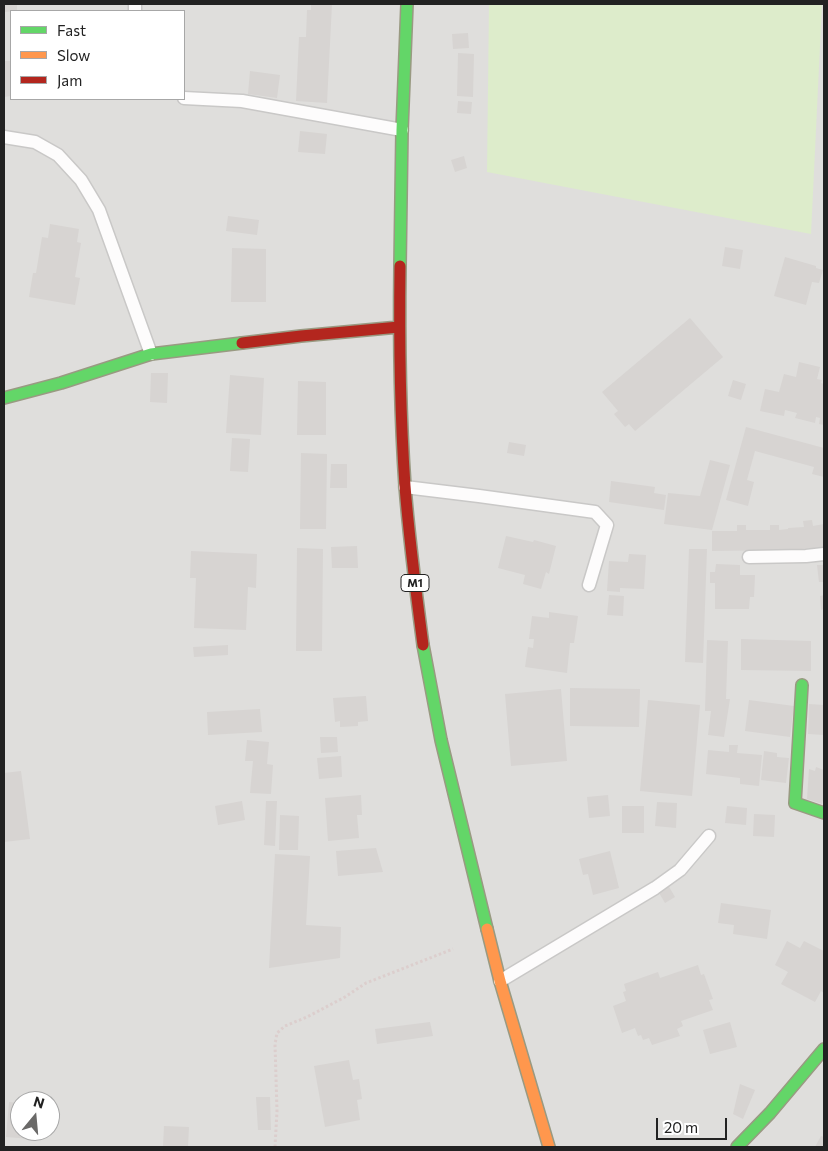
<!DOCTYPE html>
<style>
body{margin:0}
#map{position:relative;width:828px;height:1151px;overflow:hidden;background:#f0eeeb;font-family:Commissioner,sans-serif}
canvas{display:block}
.frame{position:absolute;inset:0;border:5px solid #222;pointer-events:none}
.legend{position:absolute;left:10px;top:10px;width:175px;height:90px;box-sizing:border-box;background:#fff;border:1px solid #a7a7a7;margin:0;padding:6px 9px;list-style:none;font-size:15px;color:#222}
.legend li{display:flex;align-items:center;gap:10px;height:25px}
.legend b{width:25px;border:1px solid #a7a7a7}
.north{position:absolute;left:10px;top:1091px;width:50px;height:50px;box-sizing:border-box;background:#fff;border:1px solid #a7a7a7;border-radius:50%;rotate:17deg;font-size:14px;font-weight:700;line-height:20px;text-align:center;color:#222}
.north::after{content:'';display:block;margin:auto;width:18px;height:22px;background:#6a6968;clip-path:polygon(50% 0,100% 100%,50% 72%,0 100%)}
.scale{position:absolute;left:656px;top:1118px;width:71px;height:22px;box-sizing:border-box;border:2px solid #222;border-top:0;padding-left:6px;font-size:15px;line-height:18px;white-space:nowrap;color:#222;-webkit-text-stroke:4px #fff;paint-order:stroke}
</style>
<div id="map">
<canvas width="828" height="1151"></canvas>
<div class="frame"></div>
<ul class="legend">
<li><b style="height:6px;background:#63d668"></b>Fast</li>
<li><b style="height:6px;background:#ff974d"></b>Slow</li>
<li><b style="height:6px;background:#b3261e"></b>Jam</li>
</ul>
<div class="north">N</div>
<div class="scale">20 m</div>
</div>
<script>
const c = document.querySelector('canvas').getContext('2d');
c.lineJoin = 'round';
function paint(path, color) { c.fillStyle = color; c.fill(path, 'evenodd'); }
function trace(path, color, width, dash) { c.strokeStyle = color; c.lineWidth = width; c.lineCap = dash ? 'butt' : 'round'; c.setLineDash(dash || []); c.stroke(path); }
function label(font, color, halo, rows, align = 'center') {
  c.font = font + ' Commissioner,sans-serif'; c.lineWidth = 4; c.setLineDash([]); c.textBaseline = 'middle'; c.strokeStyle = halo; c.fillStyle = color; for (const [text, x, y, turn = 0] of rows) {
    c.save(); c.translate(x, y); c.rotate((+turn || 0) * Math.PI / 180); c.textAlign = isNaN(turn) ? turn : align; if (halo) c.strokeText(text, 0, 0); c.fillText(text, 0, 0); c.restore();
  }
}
const residential = new Path2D(`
 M 4,4 L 824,4 L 824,1147 L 4,1147 ZM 11,11 L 184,11 L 184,99 L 11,99 ZM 20,1101 L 50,1101 L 50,1131 L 20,1131 Z`);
const grass = new Path2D(`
 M 489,4 L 822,4 L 811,234 L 487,172 Z`);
const building = new Path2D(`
 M 4,4 L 17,4 L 17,11 L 4,12 Z
 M 311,4 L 332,4 L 327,103 L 296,101 L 299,37 L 306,37 L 307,10 L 311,10 Z
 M 468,33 L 469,48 L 453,49 L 452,34 Z
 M 458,53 L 474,54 L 473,97 L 457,96 Z
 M 4,61 L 11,61 L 11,96 L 4,97 Z
 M 250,71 L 280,75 L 277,98 L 248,94 Z
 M 458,101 L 472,102 L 471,114 L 457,113 Z
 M 300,131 L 327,134 L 325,154 L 298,152 Z
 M 464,156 L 467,168 L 455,172 L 451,160 Z
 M 228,216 L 259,220 L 257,235 L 226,231 Z
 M 50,224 L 79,229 L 77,242 L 81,243 L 75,277 L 80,278 L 75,305 L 29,297 L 33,273 L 36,273 L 42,237 L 48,238 Z
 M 725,247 L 743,250 L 740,269 L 722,266 Z
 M 232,248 L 266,249 L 266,302 L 231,302 Z
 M 785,257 L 816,266 L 816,268 L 823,270 L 819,283 L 812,282 L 806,305 L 774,296 Z
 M 690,318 L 723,357 L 635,431 L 629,424 L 625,427 L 614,414 L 618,411 L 602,392 Z
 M 799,362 L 820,367 L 817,379 L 822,380 L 821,383 L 824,384 L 824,425 L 819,424 L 820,418 L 816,417 L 815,423 L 795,418 L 797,413 L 785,410 L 784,416 L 760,411 L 765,389 L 779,392 L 784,374 L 796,377 Z
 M 151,373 L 168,373 L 167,403 L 150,402 Z
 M 230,375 L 264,378 L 261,435 L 226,433 Z
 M 733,380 L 746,384 L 741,400 L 728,396 Z
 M 298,381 L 326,382 L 326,435 L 297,435 Z
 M 746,427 L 824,448 L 824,477 L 812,474 L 814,467 L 755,451 L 747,480 L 754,482 L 748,506 L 726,500 Z
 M 232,438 L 250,439 L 248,472 L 230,471 Z
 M 509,442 L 526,445 L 524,456 L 507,453 Z
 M 301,453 L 327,454 L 326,529 L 300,529 Z
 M 710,460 L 730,465 L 712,530 L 664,524 L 668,493 L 700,496 Z
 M 331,464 L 347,464 L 347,488 L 330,488 Z
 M 611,481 L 655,487 L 654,493 L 666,495 L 664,510 L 609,502 Z
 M 812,520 L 813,526 L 824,524 L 824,547 L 790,550 L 712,551 L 712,531 L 737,531 L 737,525 L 746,525 L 746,530 L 770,530 L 770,525 L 779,525 L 779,530 L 788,529 L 788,528 L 804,527 L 803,521 Z
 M 506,536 L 533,542 L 534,540 L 556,546 L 549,574 L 546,572 L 541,589 L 523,584 L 525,575 L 498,568 Z
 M 357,546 L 358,568 L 332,568 L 331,547 Z
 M 297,548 L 323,549 L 322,651 L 296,651 Z
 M 689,549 L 707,549 L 703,663 L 685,662 Z
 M 191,551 L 257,554 L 256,588 L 248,587 L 246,630 L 194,628 L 196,578 L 190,578 Z
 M 629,554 L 646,555 L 644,589 L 620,588 L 620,592 L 607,591 L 609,561 L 628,562 Z
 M 716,564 L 740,565 L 740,575 L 755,575 L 754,597 L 750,597 L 749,609 L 715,609 L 715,583 L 710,583 L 710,572 L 715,572 Z
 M 817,565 L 824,565 L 824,582 L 819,582 Z
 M 609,595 L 624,596 L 623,616 L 607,615 Z
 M 824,595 L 824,609 L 821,610 L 820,596 Z
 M 549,612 L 578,616 L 574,643 L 570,643 L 567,673 L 525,667 L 528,647 L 533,648 L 534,639 L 529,639 L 532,616 L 549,618 Z
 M 741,639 L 811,641 L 811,671 L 741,670 Z
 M 707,640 L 728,641 L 726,699 L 730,699 L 724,737 L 708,735 L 711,711 L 705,711 Z
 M 228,645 L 228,655 L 194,657 L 193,647 Z
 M 570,688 L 640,689 L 639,727 L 570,726 Z
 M 561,689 L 567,761 L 511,766 L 505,694 Z
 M 366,696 L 368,721 L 358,722 L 358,726 L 340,727 L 340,721 L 335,722 L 333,698 Z
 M 648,700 L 700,705 L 692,796 L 640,791 Z
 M 749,700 L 794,706 L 790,737 L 745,731 Z
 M 809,704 L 824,705 L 824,735 L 808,734 Z
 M 260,709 L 262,732 L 208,735 L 207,712 Z
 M 320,737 L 337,737 L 338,752 L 321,753 Z
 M 247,740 L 269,742 L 267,764 L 273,765 L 271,794 L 250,793 L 253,761 L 245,761 Z
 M 729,745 L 738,745 L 737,753 L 762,755 L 759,786 L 740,784 L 740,778 L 706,774 L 708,750 L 729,752 Z
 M 764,751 L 777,753 L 777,757 L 789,758 L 786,783 L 761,780 Z
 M 341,756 L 342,777 L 319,779 L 317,758 Z
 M 816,767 L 824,770 L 824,796 L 822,804 L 807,799 L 809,769 L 815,771 Z
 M 21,771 L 30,839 L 4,842 L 4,773 Z
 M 361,795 L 362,815 L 357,815 L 359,838 L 328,841 L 325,798 Z
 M 608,795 L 610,816 L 589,818 L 587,797 Z
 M 242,801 L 245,820 L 218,825 L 215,806 Z
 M 266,801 L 277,801 L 275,846 L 264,845 Z
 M 657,802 L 677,803 L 676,828 L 655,826 Z
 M 622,806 L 644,806 L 644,833 L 622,833 Z
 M 727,806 L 747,808 L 746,825 L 725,823 Z
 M 754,814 L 775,815 L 774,837 L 753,836 Z
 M 280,815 L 299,816 L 298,850 L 279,850 Z
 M 376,848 L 383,872 L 338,876 L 336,851 Z
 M 610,851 L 619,888 L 593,895 L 588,874 L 583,875 L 579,859 Z
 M 275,854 L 310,856 L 306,925 L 341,927 L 340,958 L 269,968 Z
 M 668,885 L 675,897 L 665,903 L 658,891 Z
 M 721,903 L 771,910 L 767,939 L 733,934 L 734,925 L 718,923 Z
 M 787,941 L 800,948 L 804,941 L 824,951 L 824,993 L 821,991 L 815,1002 L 781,984 L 788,972 L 775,965 Z
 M 698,965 L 701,975 L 704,974 L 713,999 L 709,1000 L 713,1010 L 681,1021 L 683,1026 L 677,1029 L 680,1036 L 652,1045 L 649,1038 L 643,1040 L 641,1035 L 638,1036 L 635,1028 L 622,1033 L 613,1006 L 626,1001 L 623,992 L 626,991 L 624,984 L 658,972 L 660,978 Z
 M 430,1022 L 433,1036 L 377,1044 L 375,1029 Z
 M 730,1022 L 737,1047 L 710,1054 L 703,1030 Z
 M 349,1060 L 353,1080 L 359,1079 L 362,1099 L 357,1100 L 360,1120 L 325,1127 L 314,1066 Z
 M 740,1084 L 755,1090 L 743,1119 L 733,1114 Z
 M 256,1097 L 270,1097 L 271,1130 L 258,1130 Z
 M 9,1102 L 20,1103 L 20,1131 L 32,1131 L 31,1139 L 6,1137 Z
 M 164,1126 L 189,1127 L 188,1147 L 163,1146 Z
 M 821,1136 L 824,1137 L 824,1147 L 815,1147 Z`);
const path = new Path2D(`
 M 275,1147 L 277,1111 L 275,1044 L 277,1033 L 285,1026 L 307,1017 L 345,997 L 366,983 L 453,949`);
const lane = new Path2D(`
 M 135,4 L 135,11
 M 184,98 L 242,101 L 402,130
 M 4,137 L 35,142 L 58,155 L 81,180 L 99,210 L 151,354
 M 405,487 L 479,496 L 595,512 L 607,525 L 589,585
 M 749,557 L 806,556 L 824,554
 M 500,981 L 655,888 L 680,870 L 709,836`);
const fast = new Path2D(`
 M 400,266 L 402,130 L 407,4
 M 4,398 L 61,383 L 151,354 L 242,343
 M 423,645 L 441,740 L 487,929
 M 802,685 L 795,803 L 824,813
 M 737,1147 L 770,1113 L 824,1049`);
const slow = new Path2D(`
 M 487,929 L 500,981 L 549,1147`);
const jam = new Path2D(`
 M 400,266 C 399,340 400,413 405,486 C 409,539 416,592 423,645
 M 242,343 L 301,336 L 399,327`);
const shields = [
 [415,583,28]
];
const shieldNames = [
 ["M1",415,583]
];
paint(residential, '#dfdedc');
paint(grass, '#ddeccb');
paint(building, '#d7d4d2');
trace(lane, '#c9c8c7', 15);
trace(fast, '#999a82', 14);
trace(slow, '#999a82', 14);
trace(jam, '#999a82', 14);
trace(path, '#dccecd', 3, [2.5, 2.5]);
trace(lane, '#fdfcfc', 12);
trace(fast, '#63d668', 11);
trace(slow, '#ff974d', 11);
trace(jam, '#b3261e', 11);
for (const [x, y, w] of shields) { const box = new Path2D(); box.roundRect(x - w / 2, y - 8.5, w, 17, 4); c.fillStyle = '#fff'; c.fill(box); trace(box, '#222', 1); }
label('bold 11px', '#222', null, shieldNames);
</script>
